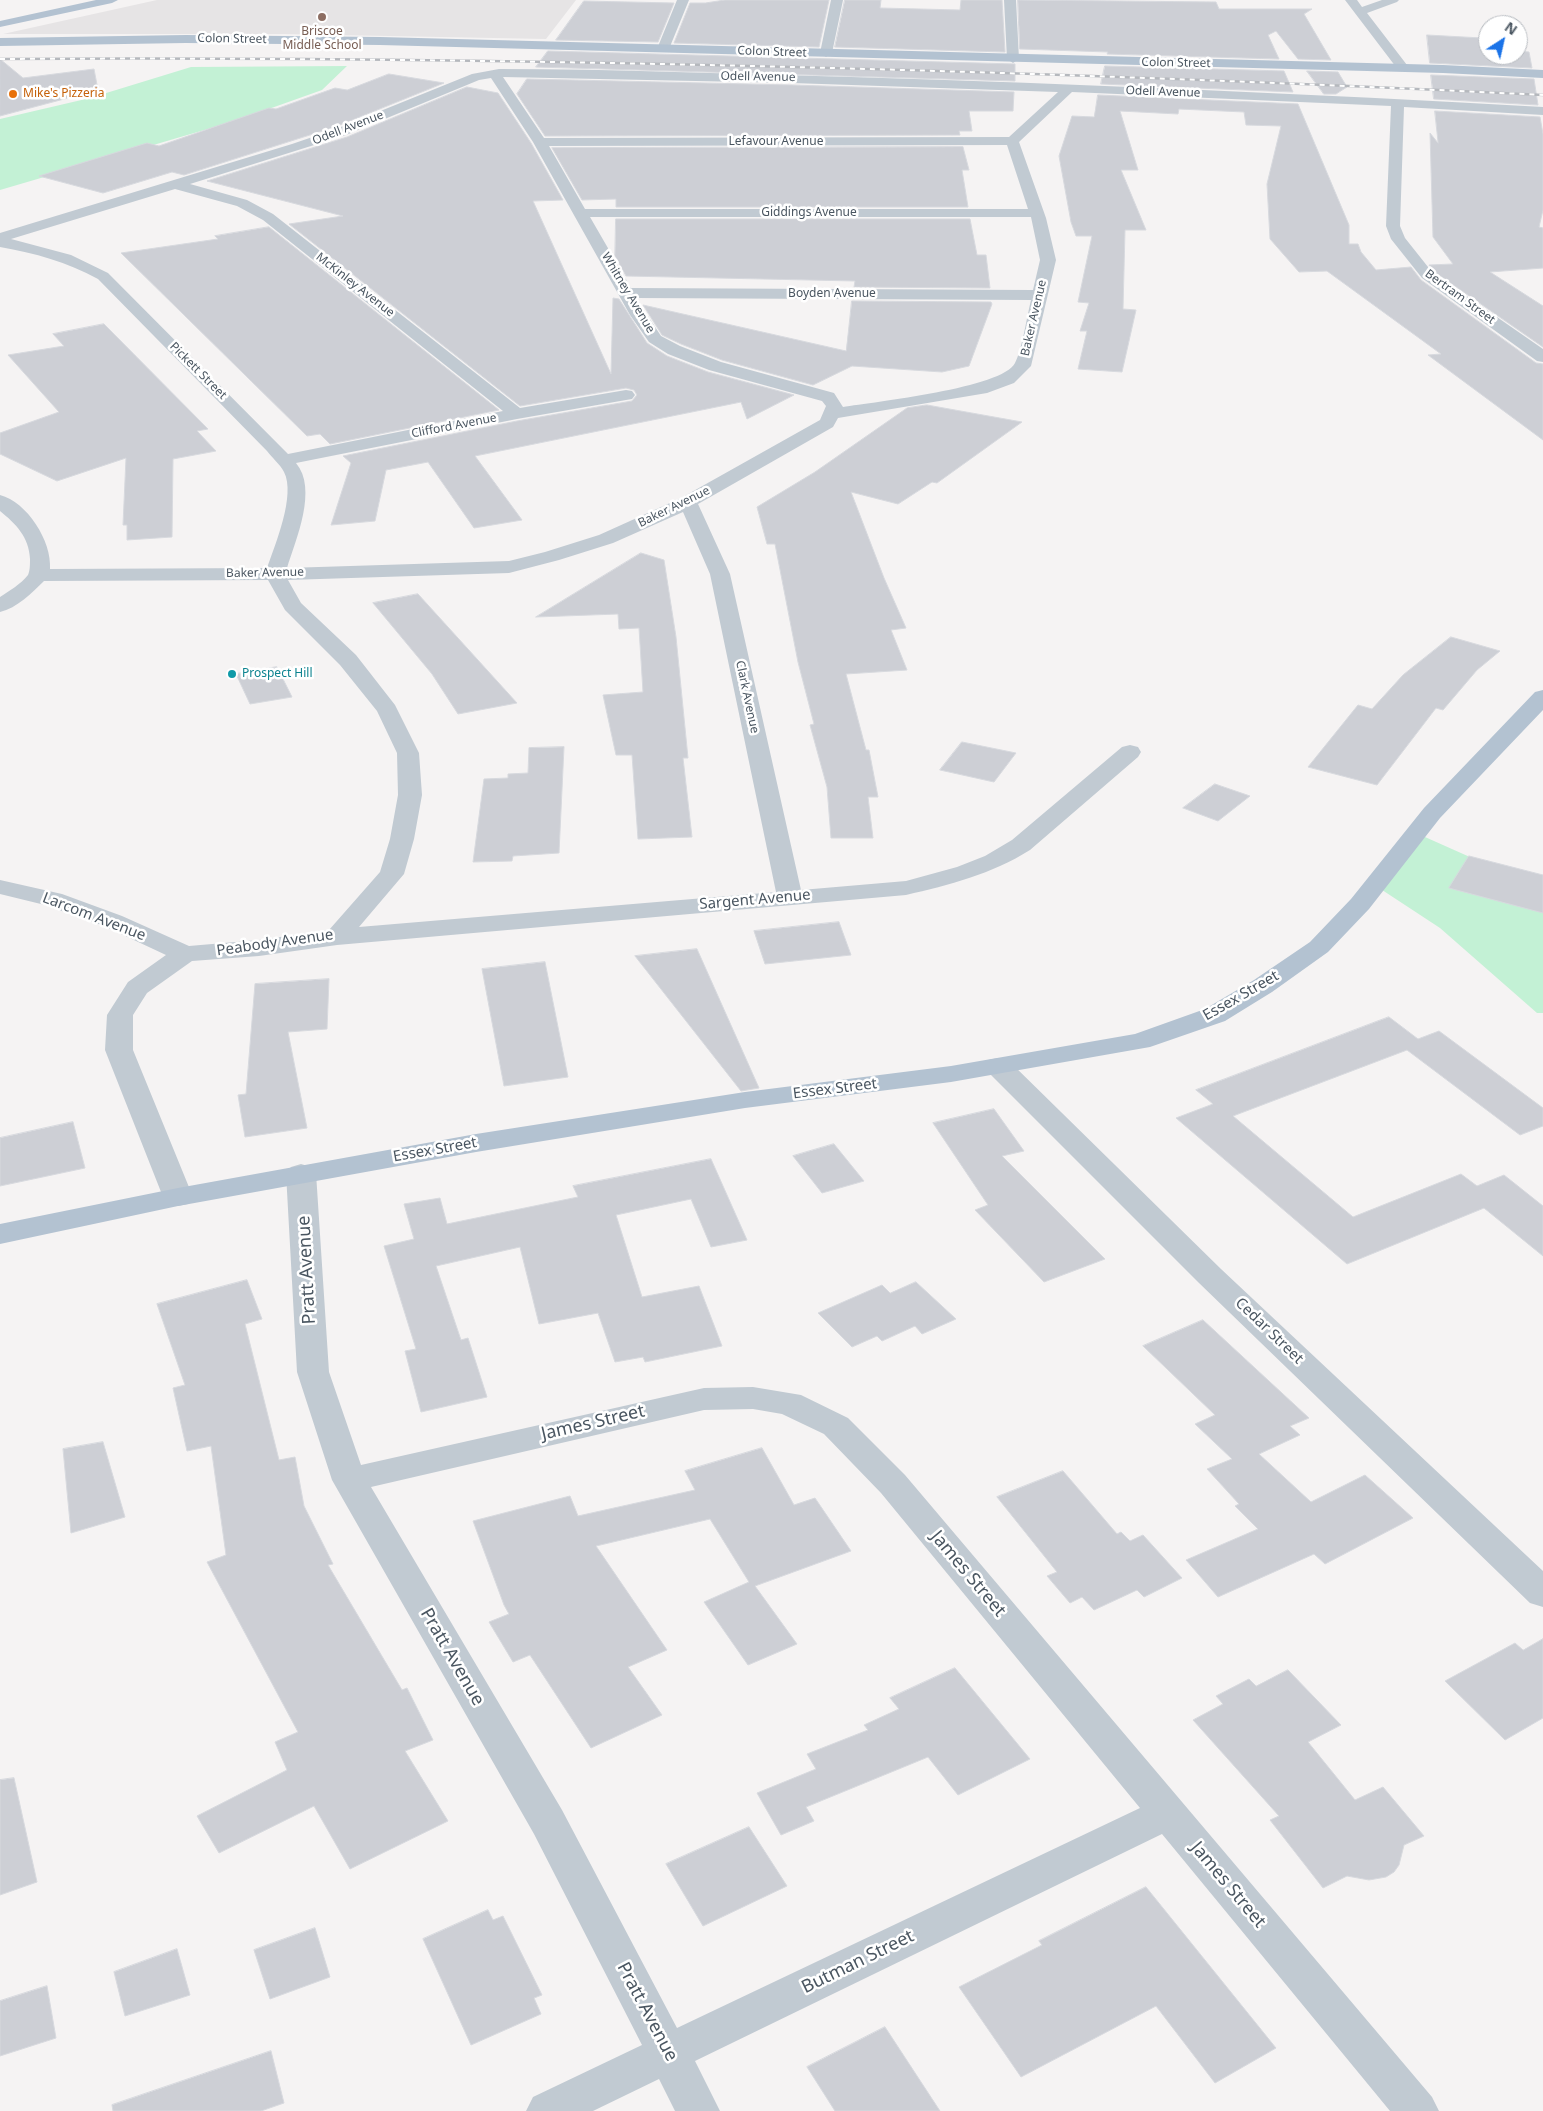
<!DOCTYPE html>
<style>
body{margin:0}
#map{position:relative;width:1543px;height:2111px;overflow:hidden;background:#f5f3f3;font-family:"Noto Sans",sans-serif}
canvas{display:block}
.north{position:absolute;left:1478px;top:15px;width:50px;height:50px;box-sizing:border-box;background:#fff;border:1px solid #b7bbc0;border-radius:50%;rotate:35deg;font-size:14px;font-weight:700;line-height:20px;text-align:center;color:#4a5661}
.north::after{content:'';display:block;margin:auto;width:18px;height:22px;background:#1a73e8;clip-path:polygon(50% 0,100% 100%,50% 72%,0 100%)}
</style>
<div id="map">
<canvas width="1543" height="2111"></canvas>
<div class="north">N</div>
</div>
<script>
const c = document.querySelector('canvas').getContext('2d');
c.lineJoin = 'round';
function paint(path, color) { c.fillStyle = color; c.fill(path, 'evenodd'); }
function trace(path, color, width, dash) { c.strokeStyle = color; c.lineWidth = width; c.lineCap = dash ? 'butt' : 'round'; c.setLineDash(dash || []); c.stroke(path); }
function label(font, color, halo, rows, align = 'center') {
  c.font = font + ' "Noto Sans",sans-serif'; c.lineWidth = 5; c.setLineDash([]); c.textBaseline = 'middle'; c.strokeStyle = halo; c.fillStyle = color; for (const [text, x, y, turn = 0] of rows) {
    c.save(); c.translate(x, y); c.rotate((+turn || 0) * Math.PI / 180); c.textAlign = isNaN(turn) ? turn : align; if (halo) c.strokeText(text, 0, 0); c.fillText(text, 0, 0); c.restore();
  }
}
const education = new Path2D(`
 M 157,0 L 576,0 L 546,39 L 284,34 L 3,34 Z`);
const green = new Path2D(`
 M 347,66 L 322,90 L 235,121 L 0,190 L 0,119 L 90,98 L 191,67 Z
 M 1425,837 L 1526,882 L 1543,884 L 1543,1013 L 1537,1013 L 1440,928 L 1373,884 Z`);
const building = new Path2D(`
 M 725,0 L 829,0 L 819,47 L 674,43 L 690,3 L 705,3 Z
 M 845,0 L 881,0 L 880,8 L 960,10 L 961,0 L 1002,0 L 1005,52 L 835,47 Z
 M 1018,0 L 1216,2 L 1219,9 L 1312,9 L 1304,14 L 1331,60 L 1298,59 L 1276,31 L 1268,35 L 1279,59 L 1107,54 L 1108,52 L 1020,49 Z
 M 584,1 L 674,3 L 658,42 L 556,40 Z
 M 1427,35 L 1482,38 L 1482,40 L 1488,40 L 1488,55 L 1518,55 L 1518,51 L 1529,52 L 1532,68 L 1430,63 Z
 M 548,51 L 1015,64 L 1015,81 L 536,67 Z
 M 0,59 L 23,78 L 94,69 L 98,90 L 0,116 Z
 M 1105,66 L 1284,71 L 1293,92 L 1101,84 Z
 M 1307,71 L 1338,72 L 1347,87 L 1336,94 L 1324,94 Z
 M 389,74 L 444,83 L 335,127 L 184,175 L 172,172 L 103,193 L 39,176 L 147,143 L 159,146 L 269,108 L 276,109 L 335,88 L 347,90 Z
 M 1431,75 L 1534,79 L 1538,105 L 1434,99 Z
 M 527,79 L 792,85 L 1014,92 L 1013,111 L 969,111 L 972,131 L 959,131 L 960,135 L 545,136 L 517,94 Z
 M 467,87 L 498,93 L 531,143 L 563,200 L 533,201 L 611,374 L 613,298 L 619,299 L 647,343 L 667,356 L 708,372 L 794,395 L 747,419 L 741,402 L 475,456 L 522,520 L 474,528 L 428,462 L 386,470 L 375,521 L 331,525 L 351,463 L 343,456 L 517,421 L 632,401 L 637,395 L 634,390 L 626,388 L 520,406 L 289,224 L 343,216 L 207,181 L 347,137 Z
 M 1098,95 L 1298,104 L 1349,225 L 1349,244 L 1358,244 L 1361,252 L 1376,270 L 1411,267 L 1421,280 L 1536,363 L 1543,364 L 1543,440 L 1428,355 L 1441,354 L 1327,271 L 1299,272 L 1270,239 L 1267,184 L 1281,126 L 1246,125 L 1244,112 L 1179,109 L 1178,114 L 1120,111 L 1138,170 L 1121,170 L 1146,230 L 1125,230 L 1123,309 L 1136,310 L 1122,372 L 1078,369 L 1087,331 L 1080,331 L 1089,303 L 1078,302 L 1092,236 L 1076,236 L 1071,222 L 1059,156 L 1072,116 L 1094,117 Z
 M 1435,111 L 1540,117 L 1543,134 L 1543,210 L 1539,227 L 1543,228 L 1543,268 L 1490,272 L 1543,306 L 1543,347 L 1433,271 L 1429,265 L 1453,264 L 1433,237 L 1430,133 L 1438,143 Z
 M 963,147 L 969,170 L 962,170 L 968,207 L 616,207 L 616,199 L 582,200 L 552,148 Z
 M 616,219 L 970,219 L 977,255 L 986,255 L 990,288 L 854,287 L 855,281 L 626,276 L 615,256 Z
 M 269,227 L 499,410 L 330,444 L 320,434 L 307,436 L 121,253 L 218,239 L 215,236 Z
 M 852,301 L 991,302 L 992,304 L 969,366 L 942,372 L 852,366 L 813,385 L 722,360 L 681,344 L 662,335 L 643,305 L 846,351 Z
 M 104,324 L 208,429 L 197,431 L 216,451 L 173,459 L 172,537 L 127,540 L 127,525 L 123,525 L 126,458 L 57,481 L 0,454 L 0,433 L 59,412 L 8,355 L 64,346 L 53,334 Z
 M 927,405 L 1022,422 L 937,483 L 932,482 L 898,504 L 851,492 L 884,578 L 906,628 L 891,630 L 907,670 L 846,674 L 866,750 L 869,750 L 878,797 L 868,797 L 873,838 L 831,838 L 827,787 L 810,725 L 814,724 L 798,662 L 775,544 L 767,544 L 757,507 L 815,472 L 907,408 Z
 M 641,553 L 664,560 L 676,637 L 688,758 L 683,758 L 692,837 L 638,839 L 632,755 L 616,755 L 603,695 L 643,692 L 639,628 L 619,629 L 618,614 L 536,617 Z
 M 418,594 L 517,703 L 458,714 L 432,674 L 373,603 Z
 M 1451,637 L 1500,651 L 1477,670 L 1443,710 L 1436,708 L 1377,785 L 1308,767 L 1358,705 L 1372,709 L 1403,675 Z
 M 277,667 L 292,697 L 250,704 L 236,674 Z
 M 962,742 L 1016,753 L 994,782 L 940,770 Z
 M 564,747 L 559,853 L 513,856 L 512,861 L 473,862 L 484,779 L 508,778 L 508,774 L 528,773 L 529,748 Z
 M 1215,784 L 1250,796 L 1218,821 L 1183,808 Z
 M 1469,856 L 1543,875 L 1543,913 L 1449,888 Z
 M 839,922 L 851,955 L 765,964 L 754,931 Z
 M 697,949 L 759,1088 L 741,1091 L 635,956 Z
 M 545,962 L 568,1077 L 504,1086 L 482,969 Z
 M 329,979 L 327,1029 L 288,1032 L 307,1128 L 245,1137 L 238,1095 L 246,1094 L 255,984 Z
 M 1389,1017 L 1418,1039 L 1439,1031 L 1543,1108 L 1543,1126 L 1520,1135 L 1407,1050 L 1233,1116 L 1353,1217 L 1461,1174 L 1477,1186 L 1504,1175 L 1543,1206 L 1543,1256 L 1484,1208 L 1347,1264 L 1176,1118 L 1213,1104 L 1196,1090 Z
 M 994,1109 L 1024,1151 L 1002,1156 L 1105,1259 L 1044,1282 L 975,1210 L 988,1205 L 933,1123 Z
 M 73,1122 L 85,1168 L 0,1186 L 0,1138 Z
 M 834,1144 L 864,1181 L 822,1193 L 793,1156 Z
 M 711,1159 L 747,1240 L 711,1247 L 691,1199 L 616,1215 L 642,1297 L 699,1286 L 722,1346 L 645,1362 L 643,1357 L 615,1362 L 598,1313 L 539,1324 L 520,1247 L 436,1266 L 461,1340 L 468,1338 L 487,1397 L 421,1412 L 405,1351 L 416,1349 L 384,1246 L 414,1239 L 404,1204 L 440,1198 L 447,1224 L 578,1197 L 573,1186 Z
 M 247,1280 L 262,1319 L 245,1324 L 279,1460 L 295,1457 L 304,1506 L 333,1564 L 328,1565 L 402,1690 L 407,1688 L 433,1740 L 405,1751 L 448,1821 L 350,1869 L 314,1806 L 219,1853 L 197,1816 L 287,1770 L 275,1742 L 298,1732 L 207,1562 L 226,1555 L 211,1446 L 187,1451 L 173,1388 L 185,1385 L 157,1304 Z
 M 916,1282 L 956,1319 L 922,1334 L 915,1326 L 882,1341 L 877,1336 L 852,1347 L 818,1313 L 882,1285 L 890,1293 Z
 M 1203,1320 L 1309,1418 L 1290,1426 L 1300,1435 L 1259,1454 L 1311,1502 L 1365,1475 L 1413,1518 L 1325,1564 L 1314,1554 L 1218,1597 L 1186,1560 L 1258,1529 L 1235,1506 L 1239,1504 L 1207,1469 L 1232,1459 L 1195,1424 L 1215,1415 L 1143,1346 Z
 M 103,1442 L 125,1517 L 71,1533 L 63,1449 Z
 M 762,1448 L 794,1505 L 815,1498 L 851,1551 L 755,1586 L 797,1644 L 748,1665 L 704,1602 L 749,1582 L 710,1519 L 596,1546 L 667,1650 L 628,1667 L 662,1715 L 591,1748 L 530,1655 L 513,1662 L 489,1622 L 509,1614 L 504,1605 L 473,1521 L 570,1496 L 578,1516 L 695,1490 L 685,1471 Z
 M 1063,1471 L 1117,1534 L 1121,1532 L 1130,1541 L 1143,1535 L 1182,1578 L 1144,1597 L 1137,1590 L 1094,1610 L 1082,1597 L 1070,1603 L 1047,1576 L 1057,1572 L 997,1497 Z
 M 1543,1639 L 1543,1718 L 1505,1740 L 1445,1681 L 1515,1643 L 1523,1650 Z
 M 955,1668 L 1030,1759 L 958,1795 L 928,1757 L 806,1807 L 814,1821 L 781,1835 L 757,1793 L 816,1769 L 807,1754 L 868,1730 L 864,1725 L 899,1709 L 890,1698 Z
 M 1288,1670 L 1341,1725 L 1308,1742 L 1355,1800 L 1383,1787 L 1424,1836 L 1404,1845 L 1399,1865 L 1394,1872 L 1386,1877 L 1369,1880 L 1347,1876 L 1323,1888 L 1270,1820 L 1279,1816 L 1193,1720 L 1223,1704 L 1216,1696 L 1249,1679 L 1256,1686 Z
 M 14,1778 L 37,1882 L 0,1895 L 0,1780 Z
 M 749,1827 L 787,1886 L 703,1926 L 666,1864 Z
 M 1146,1887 L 1276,2048 L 1215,2083 L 1156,2006 L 1021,2077 L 959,1987 L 1042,1945 L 1039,1941 Z
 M 488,1910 L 493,1920 L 503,1916 L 542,1995 L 534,1998 L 541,2014 L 471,2045 L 423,1939 Z
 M 315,1928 L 330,1977 L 270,1999 L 254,1950 Z
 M 177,1949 L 190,1995 L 125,2016 L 114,1972 Z
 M 47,1986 L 56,2038 L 0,2056 L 0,2001 Z
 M 885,2027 L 940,2111 L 835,2111 L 807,2067 Z
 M 271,2051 L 284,2103 L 261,2111 L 113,2111 L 112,2105 Z`);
const minor = new Path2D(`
 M 677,0 L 689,0 L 669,49 L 667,52 L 659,52 L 657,49 Z
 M 831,0 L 843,0 L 832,53 L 826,57 L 820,53 Z
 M 1004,0 L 1016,0 L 1019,59 L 1013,63 L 1007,59 Z
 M 1345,0 L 1357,0 L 1362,7 L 1382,0 L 1399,0 L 1397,2 L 1367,13 L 1407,65 L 1409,68 L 1407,71 L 1399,71 Z
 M 499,69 C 616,69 734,74 851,77 C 1082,84 1313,94 1543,107 L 1543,115 L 1404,107 L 1400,226 L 1405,238 L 1432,272 L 1543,349 L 1543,362 L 1537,361 L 1422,278 L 1391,239 L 1386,226 L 1391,106 L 1072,92 L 1019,142 L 1046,218 L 1056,260 L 1031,366 L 1014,383 L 987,393 L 838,418 L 833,427 L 698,504 L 730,574 L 801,890 L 906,881 L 957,867 L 985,856 L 1012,840 L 1122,747 L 1130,745 L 1138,747 L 1141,752 L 1138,757 L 1030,850 C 992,874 949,885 906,895 L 337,945 L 259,956 L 192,961 L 147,993 L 133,1015 L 133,1050 L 193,1197 L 188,1204 L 178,1206 L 168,1204 L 163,1197 L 105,1050 L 107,1015 L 128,982 L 166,955 L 104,926 L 45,905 L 0,894 L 0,880 L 62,894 L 122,916 L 189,946 L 259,940 L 329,930 L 380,872 L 390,839 L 398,795 L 397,753 L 377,711 L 340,665 L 285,610 L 268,580 L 44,581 C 32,593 17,608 0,612 L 0,597 C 9,591 21,584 28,575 C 30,571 30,564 30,559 C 29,537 16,524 0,511 L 0,495 C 27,502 52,541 50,569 L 267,568 C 275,545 296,495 284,472 C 280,464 272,458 267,451 L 98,279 C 67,262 35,253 0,247 L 0,233 L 292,144 L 336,129 L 472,74 ZM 503,77 L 792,83 L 1058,92 L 1009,137 L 544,138 ZM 491,78 L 533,142 L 630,315 L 649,342 L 668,354 L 709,370 L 822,401 L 826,406 L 820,420 L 681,498 L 599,535 L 545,552 L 509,561 L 287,568 C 296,539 318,489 296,463 L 517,419 L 626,400 L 632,399 L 635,395 L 632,391 L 626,390 L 520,408 L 273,214 L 247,200 L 190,184 L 346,135 L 479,80 ZM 1007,145 L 1028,209 L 585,209 L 549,146 ZM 175,189 L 237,206 L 263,220 L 503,411 L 288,454 L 108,273 L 71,255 L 11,239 ZM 590,217 L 1031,217 L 1040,260 L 1033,290 L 631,288 ZM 636,298 L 1031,300 C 1027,316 1022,350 1015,363 C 1003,388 874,402 843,407 L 834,393 L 721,362 L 680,346 L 661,336 ZM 683,512 L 710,574 L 776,892 L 359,927 L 404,874 L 414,839 L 422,795 L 419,753 L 395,705 L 356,655 L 301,603 L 288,580 L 509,573 L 559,560 L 613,543 Z
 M 998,1058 L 1008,1060 L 1221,1269 L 1543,1571 L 1543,1607 L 1530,1603 L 1199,1283 L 988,1072 L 984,1066 L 988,1060 Z
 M 301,1164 L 311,1167 L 316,1173 L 329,1372 L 361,1465 L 704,1388 L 753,1387 L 801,1395 L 848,1418 L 905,1475 L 1432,2097 L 1439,2111 L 1390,2111 L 1162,1834 L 695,2061 L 720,2111 L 675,2111 L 659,2079 L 593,2111 L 526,2111 L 533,2097 L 642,2045 L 534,1834 L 332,1480 L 297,1372 L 286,1173 L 291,1167 ZM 753,1409 L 782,1414 L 824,1434 L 881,1493 L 1140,1808 L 677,2028 L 562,1810 L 371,1487 L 704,1410 Z`);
const major = new Path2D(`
 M 96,0 L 118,0 L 112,3 L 0,27 L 0,21 Z
 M 186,35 L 380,37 L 1443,65 L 1543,70 L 1543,78 L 1443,73 L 380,45 L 186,43 L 0,46 L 0,38 Z
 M 1543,690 L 1543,710 L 1440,818 L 1369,909 L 1328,952 L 1272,992 L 1225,1021 L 1150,1047 L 951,1082 L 745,1108 L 476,1152 L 178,1206 L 0,1244 L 0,1224 L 178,1188 L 476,1134 L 745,1092 L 951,1066 L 1135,1034 L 1205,1009 L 1254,980 L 1310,942 L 1351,899 L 1424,808 L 1535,692 Z`);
const rail = new Path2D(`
 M 0,59 C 515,56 1029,70 1543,95`);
const markers = [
 [322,17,5,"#8d6e63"],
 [13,94,5,"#e8710a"],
 [232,674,5,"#0f9aa8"]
];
const farEducationnames = [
 ["Briscoe",322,32],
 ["Middle School",322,46]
];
const farStreetnames = [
 ["Colon Street",232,39,1],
 ["Colon Street",772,52,2],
 ["Colon Street",1176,63,1],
 ["Odell Avenue",758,77,1],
 ["Odell Avenue",1163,92,2],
 ["Odell Avenue",348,128,-21],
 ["Lefavour Avenue",776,142],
 ["Giddings Avenue",809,213],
 ["McKinley Avenue",355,285,38],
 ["Whitney Avenue",628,293,59],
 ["Boyden Avenue",832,294],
 ["Bertram Street",1460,297,36],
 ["Baker Avenue",1034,318,-77],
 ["Pickett Street",198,371,45],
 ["Clifford Avenue",454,426,-11],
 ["Baker Avenue",674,507,-26],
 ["Baker Avenue",265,573,-1],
 ["Clark Avenue",747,697,78]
];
const farFoodnames = [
 ["Mike's Pizzeria",23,94]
];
const farCulturenames = [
 ["Prospect Hill",242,674]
];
const streetNames = [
 ["Sargent Avenue",755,900,-5],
 ["Larcom Avenue",94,917,21],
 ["Peabody Avenue",275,943,-8],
 ["Essex Street",1241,996,-30],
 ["Essex Street",835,1089,-7],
 ["Essex Street",435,1150,-10],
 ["Cedar Street",1269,1331,44]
];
const nearStreetnames = [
 ["Pratt Avenue",307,1270,-93],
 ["James Street",593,1423,-13],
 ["James Street",968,1574,50],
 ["Pratt Avenue",452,1657,60],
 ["James Street",1228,1885,50],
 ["Butman Street",858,1962,-26],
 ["Pratt Avenue",647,2012,62]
];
paint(education, '#e6e4e5');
paint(green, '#c3f1d5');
paint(building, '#cdcfd5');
trace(building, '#d7d9de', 1);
paint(minor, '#c1cad2');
paint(major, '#b3c2d1');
trace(rail, '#b5b8bd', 2.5);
trace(rail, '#fff', 2, [5]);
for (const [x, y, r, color] of markers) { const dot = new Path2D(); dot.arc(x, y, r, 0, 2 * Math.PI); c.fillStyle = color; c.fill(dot); trace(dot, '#fff', 2); }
label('12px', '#785e54', '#fff', farEducationnames);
label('12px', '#4a5661', '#fff', farStreetnames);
label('12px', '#c56008', '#fff', farFoodnames, 'left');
label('12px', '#0d838f', '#fff', farCulturenames, 'left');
label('15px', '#4a5661', '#fff', streetNames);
label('18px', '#4a5661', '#fff', nearStreetnames);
</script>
